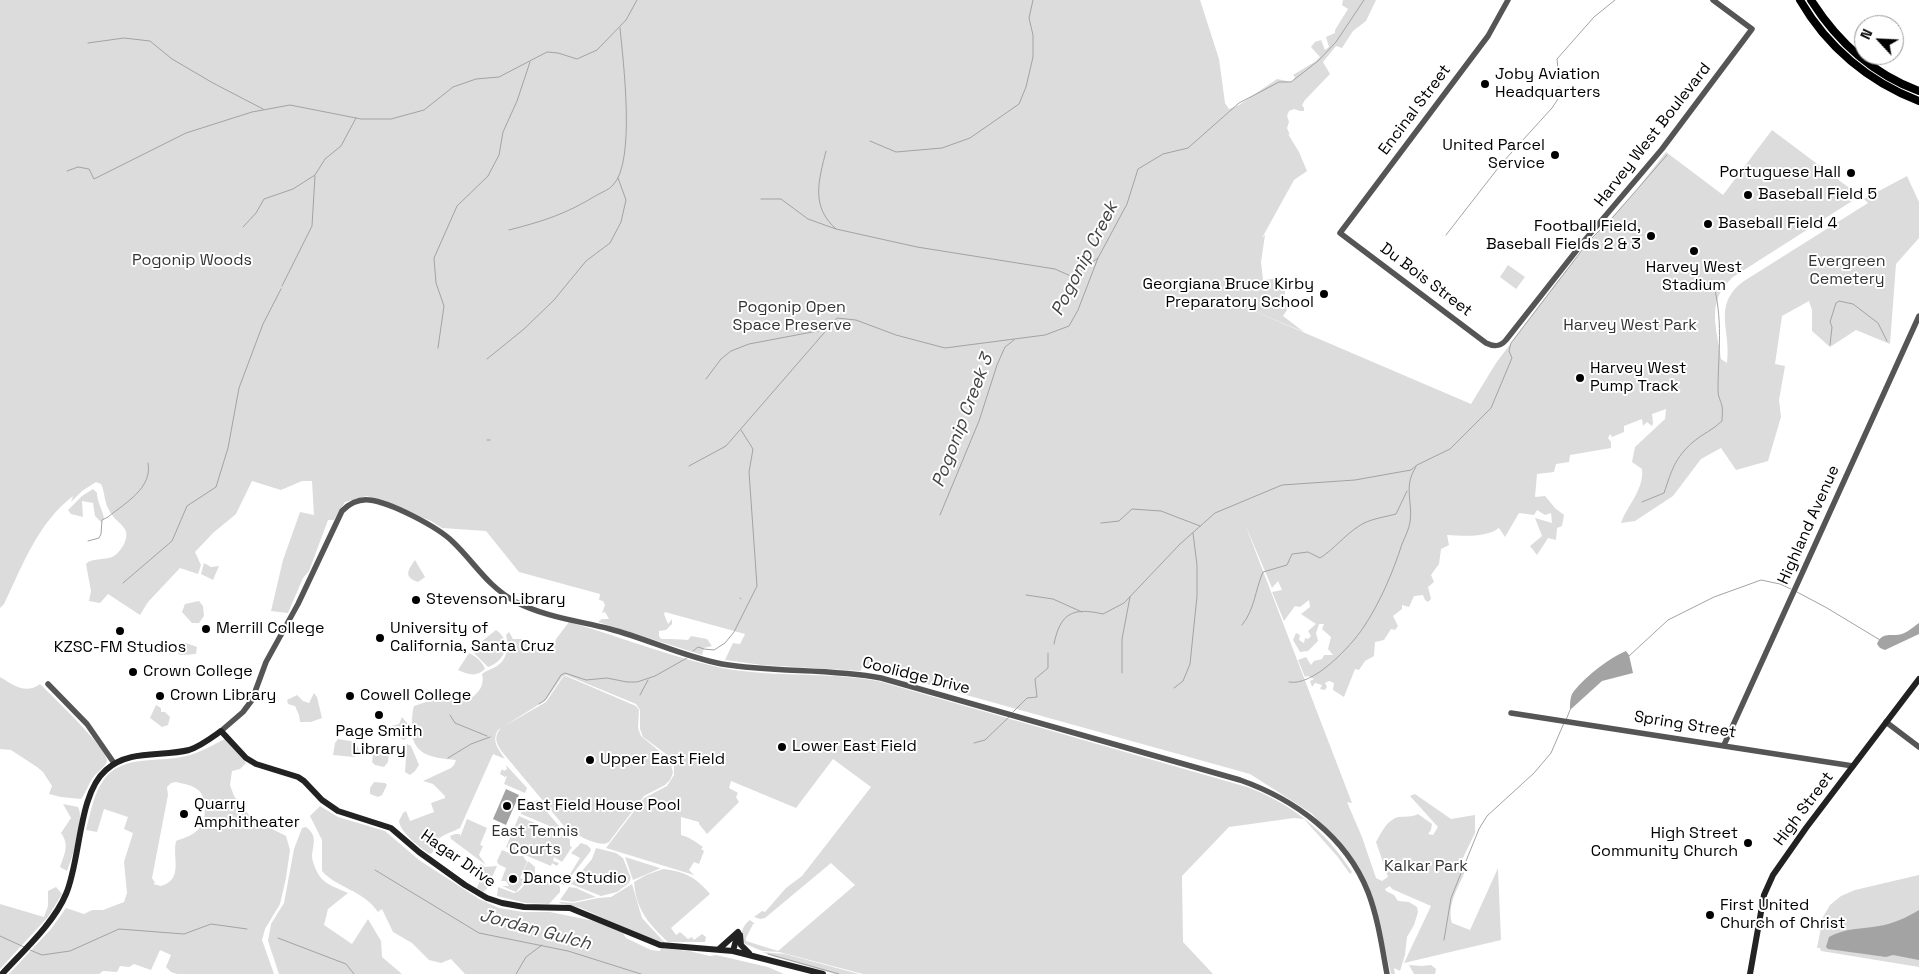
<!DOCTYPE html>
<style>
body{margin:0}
#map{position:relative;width:1919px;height:974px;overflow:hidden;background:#fff;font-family:"Space Grotesk",sans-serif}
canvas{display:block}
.north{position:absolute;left:1854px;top:15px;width:50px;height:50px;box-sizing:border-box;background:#fff;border:1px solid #999;border-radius:50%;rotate:295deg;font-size:14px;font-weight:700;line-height:20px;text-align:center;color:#000}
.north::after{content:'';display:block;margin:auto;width:18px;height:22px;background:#000;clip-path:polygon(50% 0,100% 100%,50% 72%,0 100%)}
</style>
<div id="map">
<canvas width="1919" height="974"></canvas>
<div class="north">N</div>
</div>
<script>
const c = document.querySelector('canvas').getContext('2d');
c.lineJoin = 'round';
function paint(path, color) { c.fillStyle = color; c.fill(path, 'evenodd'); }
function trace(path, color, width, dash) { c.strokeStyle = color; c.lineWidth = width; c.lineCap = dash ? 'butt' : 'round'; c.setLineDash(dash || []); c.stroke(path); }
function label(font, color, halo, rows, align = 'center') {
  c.font = font + ' "Space Grotesk",sans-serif'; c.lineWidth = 4; c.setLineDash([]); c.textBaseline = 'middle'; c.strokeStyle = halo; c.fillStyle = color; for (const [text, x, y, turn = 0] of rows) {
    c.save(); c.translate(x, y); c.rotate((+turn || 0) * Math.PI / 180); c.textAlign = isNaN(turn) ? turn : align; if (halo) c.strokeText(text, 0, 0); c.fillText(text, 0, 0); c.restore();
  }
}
const green = new Path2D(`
 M 0,0 L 1200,0 L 1219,59 L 1225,103 L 1229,109 L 1239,105 L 1277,79 L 1292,82 L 1295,77 L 1293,75 L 1316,61 L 1320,57 L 1311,47 L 1315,42 L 1321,40 L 1325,50 L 1329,47 L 1326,37 L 1335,33 L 1335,30 L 1348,9 L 1342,5 L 1343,0 L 1376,0 L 1366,21 L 1353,31 L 1342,48 L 1336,46 L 1323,62 L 1330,74 L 1305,100 L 1302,105 L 1304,108 L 1304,111 L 1300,111 L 1294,109 L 1289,111 L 1287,116 L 1289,122 L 1287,128 L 1290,135 L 1288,134 L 1299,152 L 1307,171 L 1294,180 L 1262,238 L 1265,235 L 1261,262 L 1263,280 L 1273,279 L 1285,286 L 1285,301 L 1289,298 L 1290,300 L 1286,307 L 1287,310 L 1283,316 L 1304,332 L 1228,300 L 1471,404 L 1496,363 L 1556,283 L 1585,247 L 1634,193 L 1666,152 L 1723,195 L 1772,130 L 1860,196 L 1733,277 C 1705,302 1717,327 1721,359 L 1727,363 C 1732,331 1711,305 1744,281 L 1868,203 L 1864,199 L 1907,176 L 1919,202 L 1919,238 L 1896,264 L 1890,344 L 1856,330 L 1830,347 L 1812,331 L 1812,310 L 1809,301 L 1782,316 L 1775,364 L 1785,366 L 1779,400 L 1781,417 L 1768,461 L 1736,470 L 1721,448 L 1701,459 L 1673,496 L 1635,521 L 1621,523 C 1628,504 1644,490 1642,469 L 1632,462 L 1635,447 L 1665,419 L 1666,409 L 1652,414 L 1653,423 L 1652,426 L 1647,422 L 1643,426 L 1642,419 L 1624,426 L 1624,432 L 1612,437 L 1610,434 L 1608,438 L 1611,442 L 1611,448 L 1570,455 L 1569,462 L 1556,464 L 1554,472 L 1537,474 L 1535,497 L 1545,496 L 1555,508 L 1564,515 L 1562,526 L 1557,528 L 1556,540 L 1548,538 L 1537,555 L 1530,546 L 1542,536 L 1535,518 L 1552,523 L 1551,513 L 1545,515 L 1537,510 L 1534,515 L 1519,513 L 1505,537 L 1499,528 C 1485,538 1464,536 1447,535 L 1449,545 L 1441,549 L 1439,564 L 1431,575 L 1434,582 L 1428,587 L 1431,599 L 1428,602 L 1425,600 L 1423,595 L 1414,596 L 1409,607 L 1402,605 L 1402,609 L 1393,616 L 1398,626 L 1395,630 L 1391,629 L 1384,640 L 1375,642 L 1374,656 L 1365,661 L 1359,670 L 1355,669 L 1344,697 L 1333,690 L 1334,683 L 1329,681 L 1325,683 L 1327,687 L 1325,690 L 1320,689 L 1322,685 L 1315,683 L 1312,687 L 1310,681 L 1314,679 L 1308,676 L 1305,677 L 1298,660 L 1306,657 L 1311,665 L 1314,661 L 1322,659 L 1324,655 L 1333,655 L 1328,649 L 1331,637 L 1322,629 L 1324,624 L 1319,624 L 1316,633 L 1318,641 L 1308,651 L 1300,652 L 1293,640 L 1296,633 L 1300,635 L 1299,640 L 1304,643 L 1305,638 L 1308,639 L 1311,636 L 1308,631 L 1316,624 L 1301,614 L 1310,607 L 1309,600 L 1300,607 L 1295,606 L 1284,621 L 1272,592 L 1282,590 L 1278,581 L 1272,588 L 1245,524 L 1352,803 L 1347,802 L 1362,837 L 1376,878 L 1382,881 L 1388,877 L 1376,842 C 1381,833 1387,820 1398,817 C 1405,816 1411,818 1418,814 L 1432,824 L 1431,830 L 1428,834 L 1433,835 L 1438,827 L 1410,796 L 1415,794 L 1451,819 L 1475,815 L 1475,833 L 1460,864 L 1460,866 L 1467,866 C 1461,884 1446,903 1452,923 L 1470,930 L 1498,868 L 1501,940 L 1404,963 L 1431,906 L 1392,889 L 1390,886 L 1385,889 L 1386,891 L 1394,895 L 1398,901 L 1409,902 L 1417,907 L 1418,912 L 1414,925 L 1407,937 L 1405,955 L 1400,971 L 1394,968 L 1395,974 L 1391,974 L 1376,909 L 1348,852 L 1336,837 L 1311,813 L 1250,774 L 862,666 L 861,671 L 762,665 L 725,660 L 733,643 L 740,644 L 745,634 L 665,612 L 664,614 L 668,624 L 672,619 L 672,624 L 666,630 L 659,631 L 659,636 L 661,639 C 671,639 679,639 688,640 L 691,636 L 707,639 L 712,646 L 704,648 L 702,655 L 598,622 L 602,619 L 609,619 L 605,612 L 602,613 L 605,605 L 603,601 L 599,600 L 600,594 L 519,572 L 486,531 L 442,528 L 431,521 L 367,496 L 345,502 L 334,520 L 328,520 L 309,571 L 303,578 L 288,613 L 271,611 L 283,560 L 300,512 L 314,515 L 312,481 L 302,481 L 281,490 L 252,481 L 236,514 L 213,533 L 195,552 L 201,565 L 198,574 L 180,568 L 148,602 L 140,615 L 108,594 L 100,603 L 89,601 L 91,591 L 86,564 C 91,558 104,560 112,557 C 117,555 120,550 123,546 C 134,526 116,525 109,510 C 104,502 105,492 101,484 L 96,482 L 82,491 L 71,502 L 73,496 C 37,524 23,565 4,604 L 0,608 Z
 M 1508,265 L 1525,277 L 1516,289 L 1500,277 Z
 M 93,489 L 97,493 C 97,502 103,510 104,519 L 101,522 L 95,516 L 93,503 L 82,501 L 83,517 L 71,514 L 68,510 L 82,496 Z
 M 415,560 L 425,577 L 418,582 C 403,577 408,570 415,560 Z
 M 204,563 L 211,567 L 219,566 L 213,580 L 201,574 Z
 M 199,601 L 203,606 L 204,616 L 199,623 L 192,623 L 182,612 L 185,604 Z
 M 569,622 C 622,637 680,661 734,670 C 782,677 830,672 878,681 L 1247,787 C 1292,804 1326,831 1352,872 L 1350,874 L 1337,856 L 1304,819 L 1294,818 L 1229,827 L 1182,876 L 1183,942 L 1213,974 L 863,974 L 779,952 L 762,951 L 743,943 C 740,934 742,926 750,920 L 755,924 L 753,924 L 746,938 L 746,941 L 778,951 L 855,885 L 831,863 L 765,918 L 760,919 L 754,917 L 762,911 L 765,912 L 786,888 L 802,876 L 871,787 L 833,759 L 796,808 L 731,781 L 729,788 L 738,793 L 736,797 L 739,802 L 707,834 L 699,824 L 699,822 L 681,817 L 681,835 C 689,837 696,842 703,847 L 701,849 L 704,851 L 699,864 L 694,862 L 689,870 L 694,875 L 606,848 L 644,798 L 667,786 L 674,775 L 674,766 L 670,757 L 643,737 L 640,729 L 640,710 L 636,704 L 566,675 L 562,677 L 546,700 L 498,730 C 491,742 499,749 505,759 L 493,754 L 460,828 C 448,834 432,837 433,852 L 430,854 C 420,848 400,832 399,821 L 403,813 L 406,811 L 410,821 L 434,812 L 431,803 L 445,798 L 445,796 L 433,784 L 423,781 L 451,768 L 454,765 L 456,760 C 432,758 410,755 412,726 C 412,719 412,712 414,706 L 435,699 L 448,701 L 456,695 L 471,698 C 479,693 485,684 482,674 C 487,670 492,669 497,666 C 508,659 509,645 506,635 L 509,632 L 513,639 L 523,639 L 531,646 L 544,650 L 547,648 L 551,651 L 553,650 L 556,639 Z
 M 496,630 C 513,642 505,661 488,667 L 471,650 Z
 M 186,643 L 197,647 L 196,654 L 181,655 L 178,654 L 180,647 Z
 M 469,653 C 475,656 483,662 485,669 C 476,677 469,675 458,670 Z
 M 566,676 L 636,706 L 639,710 L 638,728 L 641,736 L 670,760 L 673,773 L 670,780 L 665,785 L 644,796 L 609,842 C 600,849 573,833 564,826 L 503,753 C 496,744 493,737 501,728 L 546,702 L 563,677 Z
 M 0,677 C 14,685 25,695 40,684 C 51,695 106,747 107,760 C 107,765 99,771 95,775 C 89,782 87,791 81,799 L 61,797 L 49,794 L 52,786 L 43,772 L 37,767 L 11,750 L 0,749 Z
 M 314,693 L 317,697 L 322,718 L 311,722 L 300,722 L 299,715 L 295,706 L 288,704 L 287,700 L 297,695 L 303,701 L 309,703 Z
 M 156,705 L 161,708 L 161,712 L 165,712 L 170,717 L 168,725 L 162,727 L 150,718 Z
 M 402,717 L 407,723 L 408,736 L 404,740 L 396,736 L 396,732 L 391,726 L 399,724 Z
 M 225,739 L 246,763 L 240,769 L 232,771 L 230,785 L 234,796 L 252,819 L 286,836 L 290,850 L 286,878 L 280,904 L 265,929 L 262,940 L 274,974 L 177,974 L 171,972 L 166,967 L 171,955 L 160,950 L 151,970 L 134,964 L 129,967 L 120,966 L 117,972 L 103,971 L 99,974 L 9,974 L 51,929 L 66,908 L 84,914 L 92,910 L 103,910 L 124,902 L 127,893 L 124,862 L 133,833 L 124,829 L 128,817 L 104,809 L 97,832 L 86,830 C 95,796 98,766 140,761 C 155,759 171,760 186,756 C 199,753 213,745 225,739 ZM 176,782 C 193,786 204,787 205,808 C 205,814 204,822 200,827 C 195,835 184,838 176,841 C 172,858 184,879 161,886 L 153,884 L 155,883 L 152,878 L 168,795 L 167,787 L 171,783 Z
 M 338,739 L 356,742 L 359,751 L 354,757 L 333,755 L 335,743 Z
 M 379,744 L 386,747 L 389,752 L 388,762 L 384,767 L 375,765 L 372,762 L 374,749 Z
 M 407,744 L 411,746 L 419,765 L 415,771 L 410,775 L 405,772 Z
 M 506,765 L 527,788 L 525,793 L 504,784 L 507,776 L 505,777 L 500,774 L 502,769 L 504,771 L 507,769 Z
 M 374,782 L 385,783 L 387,785 L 382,795 L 378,797 L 370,794 L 370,788 Z
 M 527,799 L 531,804 L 537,800 L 564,832 L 521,814 Z
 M 63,804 L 78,807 C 85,818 72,859 67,871 L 60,867 C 64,855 70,845 61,833 L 71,818 Z
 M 320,806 L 338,817 L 385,831 L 419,860 L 479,899 L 499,908 L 523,912 L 550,912 L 594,921 L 623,933 L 626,938 L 651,950 L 660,951 L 661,948 L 689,951 L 710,956 L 716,955 L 768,967 L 784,974 L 465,974 L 451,959 L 441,963 L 429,960 L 412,943 L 393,932 L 382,909 L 378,912 C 362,889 338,889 322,871 L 322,840 L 310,816 Z
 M 519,816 L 570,839 L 570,846 L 572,847 L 562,862 L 554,857 L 553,861 L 559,863 L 557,866 L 552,863 L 551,866 L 506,847 Z
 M 467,819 L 487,828 L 480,845 L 483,846 L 479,855 L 486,865 L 451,839 L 450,836 L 455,834 L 460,834 L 460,837 Z
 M 306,827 C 318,836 313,844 312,856 C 312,862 317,873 321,878 C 327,885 339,889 348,893 L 328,909 L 324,925 L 352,944 L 368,919 L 381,941 L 382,957 L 402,974 L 279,974 L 268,941 L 271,924 L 284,903 L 294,849 L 302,828 Z
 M 581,843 L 587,845 L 591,849 L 590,852 L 564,885 L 561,884 L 560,881 L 563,881 L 567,879 L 580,858 L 571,853 Z
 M 596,848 L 616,853 L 623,858 L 631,878 L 629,883 L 617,892 L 601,896 L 571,884 L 592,859 Z
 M 502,850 L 516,856 L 523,856 L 527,862 L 520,878 L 526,880 L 528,875 L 523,872 L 528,861 L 535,867 L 535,876 L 525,881 L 516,892 L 502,886 L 516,886 L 509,886 L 506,881 L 501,881 L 506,868 L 498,864 L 497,861 Z
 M 625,857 L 660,868 L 661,868 L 633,880 Z
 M 481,864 L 485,867 L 497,866 L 487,889 L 483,892 L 477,888 L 483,872 L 479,867 Z
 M 663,869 C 684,871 697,878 710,894 L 671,928 L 676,935 L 680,932 L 688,939 L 692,937 L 694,940 L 702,934 L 706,937 L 705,942 L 668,942 C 649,924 636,910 634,882 L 646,875 Z
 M 1919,875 L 1919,967 L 1821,951 L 1820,948 L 1817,948 L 1823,917 L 1830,905 L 1841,896 L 1855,890 Z
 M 531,880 L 557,883 L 560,887 L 560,892 L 549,904 L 526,903 L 497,896 L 498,887 L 514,893 C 523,891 523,882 531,880 Z
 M 632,884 L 642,918 L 665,943 L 642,936 L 581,908 L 559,903 L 560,902 L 574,903 L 598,898 L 611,897 Z
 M 56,887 L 62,894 L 48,917 L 0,969 L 0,904 L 44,917 L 48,906 L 48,891 Z
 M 569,887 L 576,888 L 596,897 L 573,902 L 560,900 Z
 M 762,952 L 785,954 L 859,974 L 835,974 L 775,957 Z
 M 1409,965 L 1422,966 L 1431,965 L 1436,969 L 1435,974 L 1414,974 Z`);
const water = new Path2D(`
 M 1919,623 L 1919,634 L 1885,650 L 1880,648 L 1877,644 C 1882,631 1891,637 1902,634 C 1908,632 1913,627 1919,623 Z
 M 1626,651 L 1629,655 L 1633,673 L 1602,681 L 1570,710 C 1570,706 1570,698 1572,694 C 1582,679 1609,658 1626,651 Z
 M 506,789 L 519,795 L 506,825 L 493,819 Z
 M 1919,910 L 1919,960 L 1893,955 L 1886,957 L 1828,949 L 1826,947 L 1829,937 C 1845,928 1862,929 1879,926 C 1890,925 1908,917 1919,910 Z`);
const stream = new Path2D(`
 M 88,43 L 124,38 L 150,41 L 172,59 L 213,83 L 263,109
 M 1558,69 L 1557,59 L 1594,17 L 1615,0
 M 870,141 L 896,152 L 942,148 L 970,138 L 1019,104 L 1026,87 L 1033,57 L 1033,35 L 1029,18 L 1033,0
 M 826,151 C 819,180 810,206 836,229
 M 67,171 L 78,167 L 89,169 L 94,179 L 186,133 L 252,112 L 290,105 L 361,119 L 391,119 L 424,110 L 453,87 L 476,79 L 499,77 L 547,52 L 558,53 L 577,59 L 597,50 L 626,20 L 637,0
 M 761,199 L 781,199 L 808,219 L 836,229 L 917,247 L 1055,269 L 1073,277 L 1098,258
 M 243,227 L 256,213 L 264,199 L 293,189 L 315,175 L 325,159 L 341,146 L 356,118
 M 509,230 C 544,221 566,214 597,195 C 602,192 609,190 613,185 C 636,162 623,60 620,28
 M 1446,235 L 1502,163 L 1552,108 L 1560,96 L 1559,87
 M 282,286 L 312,226 L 315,176
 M 1830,345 L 1832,327 L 1830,322 L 1836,303 L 1839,301 L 1853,304 L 1878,323 L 1887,341
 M 438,348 L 444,306 L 436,283 L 434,258 L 457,206 L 488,176 L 499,155 L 503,132 L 517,101 L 530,62
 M 487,359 L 524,329 L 554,300 L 586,261 L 610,243 L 621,222 L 626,200 L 618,178
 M 706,379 L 721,359 L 731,351 L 749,344 L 828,329
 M 487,440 L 490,440
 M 689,466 L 726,446 L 837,318 L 856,320 L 896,335 L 945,348 L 1045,335 L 1069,326 L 1078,310 L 1098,258 L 1127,204 L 1138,169 L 1163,154 L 1188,148 L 1239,103 L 1279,82 L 1291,82 L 1318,61 L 1336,42 L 1364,0
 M 1642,502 L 1664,493 C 1672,470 1674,459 1693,442 C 1702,434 1713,430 1722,421 C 1722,416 1723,411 1722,406 C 1721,401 1718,397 1718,391 C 1718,355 1724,316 1712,280
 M 940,515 L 979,421 L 997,365 L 1005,347 L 1014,340
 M 1101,523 L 1119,521 L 1132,509 L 1161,511 L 1200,526
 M 88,541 L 99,538 L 101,534 L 102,520 L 108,517 C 125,503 153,488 148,463
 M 123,583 L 172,541 L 187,506 L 216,487 L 228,448 L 239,388 L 263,324 L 281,289
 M 1797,592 L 1827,608 L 1880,640
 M 1026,595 L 1053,599 L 1082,612
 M 740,598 L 741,599
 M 1242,625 C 1255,609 1255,590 1263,572 L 1287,565 L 1292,554 L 1308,552 L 1320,558 C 1333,550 1345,535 1359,526 C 1369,519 1385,517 1396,514 L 1407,491
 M 1054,644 C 1060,613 1073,607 1103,614 L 1124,603 L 1180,544 L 1215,513 L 1282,485 L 1355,480 L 1411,470 L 1417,465 L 1450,449 L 1491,408 L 1512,358 L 1509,351 L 1511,343 L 1589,241 L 1613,217 L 1667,155
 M 693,651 L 698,647 L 704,649 L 714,650 L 725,643 L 734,632 L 757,586 L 749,472 L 753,449 L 741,430
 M 1629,656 L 1668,620 L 1714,597 L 1761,580 L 1780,584 L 1791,589
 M 1122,673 L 1122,639 L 1130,597
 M 1289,682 C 1313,687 1351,646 1363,628 C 1380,603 1393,572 1402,544 C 1405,537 1409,529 1410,522 C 1413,501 1403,486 1416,467
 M 1174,688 L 1183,681 L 1190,664 L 1197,596 L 1197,565 L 1193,533
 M 640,695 L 648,680
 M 539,704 L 545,700 L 561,675 L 565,673 L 586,680 L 607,678 L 627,682 L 637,682 L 655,676 L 687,658
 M 1013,712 L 1027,698 L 1037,697 L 1035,679 L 1048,668 L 1048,653
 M 450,715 L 455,723 L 487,736
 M 1566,720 L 1570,710
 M 974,743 L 985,740 L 1009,717
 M 448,758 L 471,744 L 490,737
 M 375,870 L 479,933 L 568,951 L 641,974
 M 0,936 L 24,947
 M 278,938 L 346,964 L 354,974
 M 1444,940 L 1451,898 L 1479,829 L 1487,816 L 1534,773 L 1551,753 L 1564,723
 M 30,950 L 42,955 L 70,951 L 119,929 L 184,934 L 211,924 L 247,929
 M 768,954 L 839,974
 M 516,974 L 526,957 L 542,945`);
const tertiary = new Path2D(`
 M 1508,0 L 1488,36 L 1340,233 L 1486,343 C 1494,347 1500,347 1506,340 L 1584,241 L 1662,149 L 1752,29 L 1713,0
 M 48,684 L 87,724 L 114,763
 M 1511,713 L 1853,766
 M 1886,722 L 1919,747
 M 221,731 L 243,712 L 252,700 L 266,662 L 298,604 L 342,511 C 349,504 358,499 369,500 C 390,502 438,527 453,542 C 475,563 487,586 516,602 C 545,617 579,621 610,629 C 648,639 684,657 722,664 C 775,673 829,668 881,678 L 1240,780 C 1294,799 1346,836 1368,892 C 1378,918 1382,947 1387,974
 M 1724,745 L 1919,316`);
const secondary = new Path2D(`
 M 740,935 L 741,945 L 749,953
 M 719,949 L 738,932
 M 733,951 L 738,933
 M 2,974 C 23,951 54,923 66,894 C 81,859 78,794 106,770 C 129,749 161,757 189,750 C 201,746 211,738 221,731 L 246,758 L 256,764 L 298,777 L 304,781 L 322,800 L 338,811 L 391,828 L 419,852 L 465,885 L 487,898 L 502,903 L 524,907 L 570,908 L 660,945 L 733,951 L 823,974
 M 1750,974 L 1764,895 L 1773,875 L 1806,828 L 1919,679`);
const trunk = new Path2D(`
 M 1800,0 C 1827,47 1869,82 1919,101
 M 1811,0 C 1837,41 1873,74 1919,91`);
const markers = [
 [1485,84,5,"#000"],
 [1555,155,5,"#000"],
 [1851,173,5,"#000"],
 [1748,195,5,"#000"],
 [1708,224,5,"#000"],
 [1651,236,5,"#000"],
 [1694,251,5,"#000"],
 [1324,294,5,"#000"],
 [1580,378,5,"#000"],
 [416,600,5,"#000"],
 [206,629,5,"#000"],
 [120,631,5,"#000"],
 [380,638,5,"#000"],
 [133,672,5,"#000"],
 [160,696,5,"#000"],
 [350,696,5,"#000"],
 [379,715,5,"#000"],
 [782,747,5,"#000"],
 [590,760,5,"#000"],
 [507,806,5,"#000"],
 [184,814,5,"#000"],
 [1748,843,5,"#000"],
 [513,879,5,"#000"],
 [1710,915,5,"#000"]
];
const poiNames = [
 ["Joby Aviation",1495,75],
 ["Headquarters",1495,93],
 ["United Parcel",1545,146,"right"],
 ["Service",1545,164,"right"],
 ["Portuguese Hall",1841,173,"right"],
 ["Baseball Field 5",1758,195],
 ["Baseball Field 4",1718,224],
 ["Football Field,",1641,227,"right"],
 ["Baseball Fields 2 & 3",1641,245,"right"],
 ["Harvey West",1694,268,"center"],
 ["Stadium",1694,286,"center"],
 ["Georgiana Bruce Kirby",1314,285,"right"],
 ["Preparatory School",1314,303,"right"],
 ["Harvey West",1590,369],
 ["Pump Track",1590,387],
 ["Stevenson Library",426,600],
 ["Merrill College",216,629],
 ["University of",390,629],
 ["California, Santa Cruz",390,647],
 ["KZSC-FM Studios",120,648,"center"],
 ["Crown College",143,672],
 ["Crown Library",170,696],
 ["Cowell College",360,696],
 ["Page Smith",379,732,"center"],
 ["Library",379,750,"center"],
 ["Lower East Field",792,747],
 ["Upper East Field",600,760],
 ["Quarry",194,805],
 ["Amphitheater",194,823],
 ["East Field House Pool",517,806],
 ["High Street",1738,834,"right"],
 ["Community Church",1738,852,"right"],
 ["Dance Studio",523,879],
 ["First United",1720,906],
 ["Church of Christ",1720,924]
];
const streetNames = [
 ["Encinal Street",1415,110,-53],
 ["Harvey West Boulevard",1653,135,-52],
 ["Du Bois Street",1426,280,37],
 ["Highland Avenue",1809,525,-66],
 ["Coolidge Drive",916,676,14],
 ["Spring Street",1685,725,9],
 ["High Street",1804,809,-53],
 ["Hagar Drive",458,859,35]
];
const parkNames = [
 ["Pogonip Woods",192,261],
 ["Evergreen",1847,262],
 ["Cemetery",1847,280],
 ["Pogonip Open",792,308],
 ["Space Preserve",792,326],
 ["Harvey West Park",1630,326],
 ["East Tennis",535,832],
 ["Courts",535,850],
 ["Kalkar Park",1426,867]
];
const waterNames = [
 ["Pogonip Creek",1085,259,-63],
 ["Pogonip Creek 3",963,421,-69],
 ["Jordan Gulch",535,930,15]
];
paint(green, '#dcdcdc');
paint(water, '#a3a3a3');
trace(stream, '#a3a3a3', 1);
trace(tertiary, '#555', 5.5);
trace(secondary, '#222', 6);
trace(trunk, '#000', 8);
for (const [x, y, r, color] of markers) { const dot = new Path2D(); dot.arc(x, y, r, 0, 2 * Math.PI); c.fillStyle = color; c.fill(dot); trace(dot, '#fff', 2); }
label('16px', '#000', '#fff', poiNames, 'left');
label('16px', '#000', '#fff', streetNames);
label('16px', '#333', '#fff', parkNames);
label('italic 18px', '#444', '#fff', waterNames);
</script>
